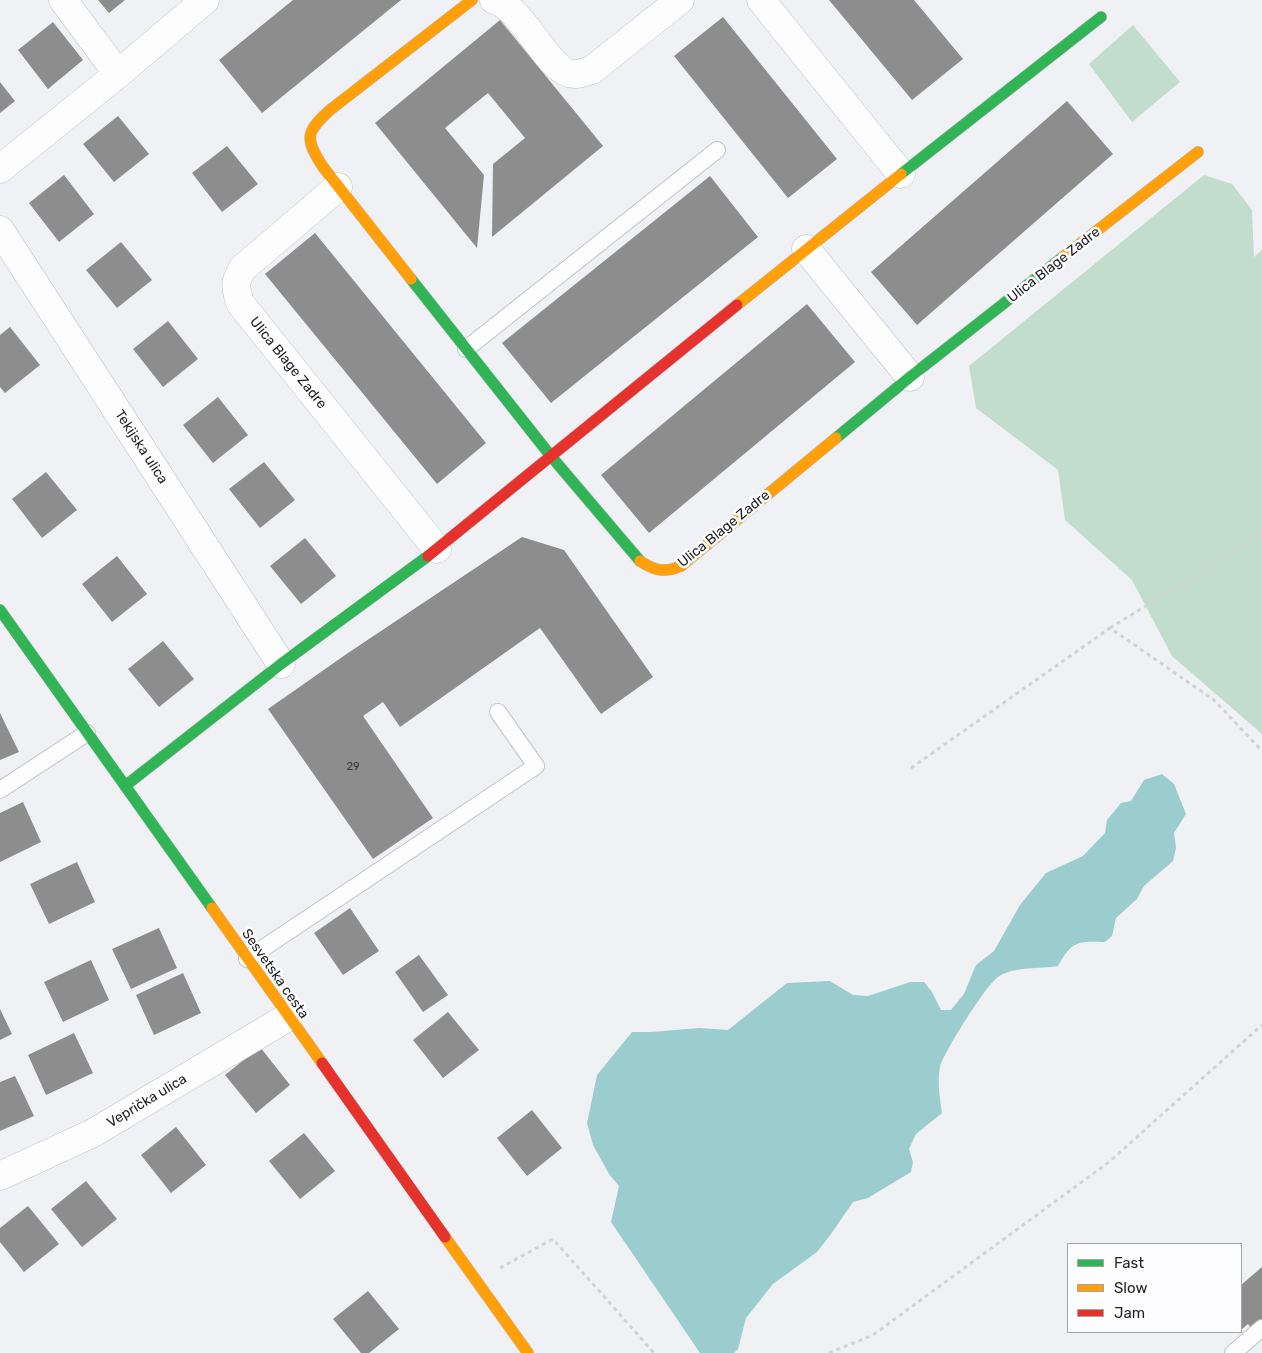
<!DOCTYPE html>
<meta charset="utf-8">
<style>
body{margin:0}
#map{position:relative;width:1262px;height:1353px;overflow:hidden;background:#eff1f5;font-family:Rubik,sans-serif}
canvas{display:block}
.legend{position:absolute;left:1067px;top:1243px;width:175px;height:90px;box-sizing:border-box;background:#fdfdff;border:1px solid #a4a5a7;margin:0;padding:6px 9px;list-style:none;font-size:15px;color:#1f2022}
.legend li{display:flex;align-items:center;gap:10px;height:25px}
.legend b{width:25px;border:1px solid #a4a5a7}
</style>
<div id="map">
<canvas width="1262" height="1353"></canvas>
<ul class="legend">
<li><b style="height:6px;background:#30b455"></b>Fast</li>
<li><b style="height:6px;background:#ff9f0a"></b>Slow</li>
<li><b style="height:6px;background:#e5322d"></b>Jam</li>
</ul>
</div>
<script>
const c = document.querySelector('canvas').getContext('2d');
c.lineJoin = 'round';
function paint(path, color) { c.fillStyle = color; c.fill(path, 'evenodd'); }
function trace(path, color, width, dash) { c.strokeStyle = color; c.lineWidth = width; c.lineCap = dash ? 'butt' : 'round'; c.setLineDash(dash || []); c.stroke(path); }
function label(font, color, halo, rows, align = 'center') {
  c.font = font + ' Rubik,sans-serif'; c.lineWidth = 5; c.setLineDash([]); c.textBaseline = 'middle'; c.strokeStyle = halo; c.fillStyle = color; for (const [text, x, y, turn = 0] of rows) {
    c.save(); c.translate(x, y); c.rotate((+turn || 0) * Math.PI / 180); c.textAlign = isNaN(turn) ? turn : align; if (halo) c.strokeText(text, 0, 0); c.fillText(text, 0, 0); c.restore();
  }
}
const green = new Path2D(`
 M 1133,25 L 1180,82 L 1132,122 L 1089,64 Z
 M 1204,175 L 1232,184 L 1252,210 L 1254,257 L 1262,250 L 1262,734 L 1172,656 L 1132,580 L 1065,520 L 1058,470 L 976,408 L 969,366 Z`);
const water = new Path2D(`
 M 1162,774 L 1174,784 L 1186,814 L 1174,833 L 1176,848 L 1173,861 L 1144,886 L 1137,899 L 1116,918 L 1112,936 L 1105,942 C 1077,941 1072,941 1058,966 C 1040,969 1014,966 998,977 C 986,985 944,1052 940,1067 C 937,1082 940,1099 942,1113 L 916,1134 L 909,1149 L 913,1162 L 911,1172 L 868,1198 L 853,1202 L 831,1234 L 817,1252 L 773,1284 L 746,1318 L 738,1349 L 734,1353 L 700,1353 L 611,1222 L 619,1186 L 609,1174 L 593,1145 L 587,1123 L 597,1075 L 632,1032 L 652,1032 L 699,1028 L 728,1030 L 787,983 L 830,981 L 853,995 L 868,996 L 910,982 L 924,982 L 932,992 L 941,1010 L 951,1010 L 964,994 L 976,965 L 994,951 L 1020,905 L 1046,873 L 1083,856 L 1105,833 L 1107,820 L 1121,803 L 1131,801 L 1144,780 Z`);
const building = new Path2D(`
 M 98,0 L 125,0 L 109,13 Z
 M 293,0 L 401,0 L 262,113 L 219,60 Z
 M 829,0 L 914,0 L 963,59 L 912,100 Z
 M 723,17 L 837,159 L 788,198 L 674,56 Z
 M 500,20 L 603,146 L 492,237 L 493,164 L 525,138 L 488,93 L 445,128 L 484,175 L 477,248 L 375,123 Z
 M 53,22 L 83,60 L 48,89 L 18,50 Z
 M 0,82 L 15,101 L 0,113 Z
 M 1067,101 L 1113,154 L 917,325 L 871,272 Z
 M 118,116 L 149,154 L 114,182 L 83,144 Z
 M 227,146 L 258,184 L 222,212 L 192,173 Z
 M 64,175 L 94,214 L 59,242 L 29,203 Z
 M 710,176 L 758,237 L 551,403 L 502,343 Z
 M 315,233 L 486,443 L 437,484 L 265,274 Z
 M 121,242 L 152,280 L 117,308 L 86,270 Z
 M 807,304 L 855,362 L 649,533 L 601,475 Z
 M 168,321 L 198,359 L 163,387 L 133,349 Z
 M 10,327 L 40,365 L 5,393 L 0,387 L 0,335 Z
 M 218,397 L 248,435 L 213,463 L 183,425 Z
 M 264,462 L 295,500 L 260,528 L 229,489 Z
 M 46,472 L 77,510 L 42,538 L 12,499 Z
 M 522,537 L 564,550 L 653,677 L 601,714 L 540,628 L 400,727 L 383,702 L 363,716 L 433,818 L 373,859 L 268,709 L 348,653 Z
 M 305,538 L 336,576 L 301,604 L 270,566 Z
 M 117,556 L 147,594 L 112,622 L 82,584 Z
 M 163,641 L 194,679 L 159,707 L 128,669 Z
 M 0,713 L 19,752 L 0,760 Z
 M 23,802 L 41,842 L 0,862 L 0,813 Z
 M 77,862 L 95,902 L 49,924 L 30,884 Z
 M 350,908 L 379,951 L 343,975 L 314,933 Z
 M 159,928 L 177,968 L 131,989 L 112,949 Z
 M 419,955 L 448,995 L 423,1012 L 395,972 Z
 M 91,960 L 109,1000 L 63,1022 L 44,982 Z
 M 183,973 L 201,1013 L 154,1035 L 136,995 Z
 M 0,1009 L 12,1034 L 0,1040 Z
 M 448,1012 L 479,1050 L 443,1078 L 413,1040 Z
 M 74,1033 L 93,1073 L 46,1095 L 28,1055 Z
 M 260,1047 L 290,1085 L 256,1113 L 225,1075 Z
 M 15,1076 L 34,1116 L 0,1131 L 0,1082 Z
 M 532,1110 L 562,1148 L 527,1176 L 497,1138 Z
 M 176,1127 L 206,1165 L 171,1193 L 141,1155 Z
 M 304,1133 L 335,1171 L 300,1199 L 269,1161 Z
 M 86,1181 L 117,1219 L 82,1247 L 51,1209 Z
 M 28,1206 L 59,1244 L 24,1272 L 0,1242 L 0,1228 Z
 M 1262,1267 L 1262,1325 L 1254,1332 L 1248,1324 L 1241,1330 L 1241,1285 Z
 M 368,1291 L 399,1329 L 369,1353 L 361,1353 L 333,1319 Z`);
const path = new Path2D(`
 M 1110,628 L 1262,534
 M 911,768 L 1110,628 L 1214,700 L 1262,751
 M 500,1268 L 553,1239 L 654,1353
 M 829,1353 L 873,1335 L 1109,1162 L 1262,1025`);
const lane = new Path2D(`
 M 466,349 L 717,150
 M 0,790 L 87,733
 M 247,959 L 536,766 L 498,712
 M 1233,1353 L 1262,1328`);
const street = new Path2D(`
 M 63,0 L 118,74
 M 494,0 C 525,8 549,77 576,74 C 581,74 587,71 592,70 L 680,0
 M 761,0 L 901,174
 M 0,169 L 118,74 L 205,0
 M 338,187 L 243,268 C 234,282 235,286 240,303 L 437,549
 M 0,230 L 281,664
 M 806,249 L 910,377
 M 0,1176 L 93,1133 L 288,1017`);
const fast = new Path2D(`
 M 901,174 L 1101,17
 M 411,279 L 550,455 L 640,561
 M 836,438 L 910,377 L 1063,257
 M 0,610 L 212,908
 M 125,786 L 281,664 L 428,556`);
const slow = new Path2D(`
 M 1063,257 L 1198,152
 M 411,279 L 323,167 C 304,138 306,132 330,110 L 472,0
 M 737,305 L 901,174
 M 640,561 C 655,571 665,573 681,566 L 836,438
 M 212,908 L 322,1063
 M 445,1237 L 528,1353`);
const jam = new Path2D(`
 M 428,556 L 737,305
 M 322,1063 L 445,1237`);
const numberNames = [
 ["29",353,767]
];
const streetNames = [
 ["Ulica Blage Zadre",1054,265,-38],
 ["Ulica Blage Zadre",288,363,51],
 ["Tekijska ulica",141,447,57],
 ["Ulica Blage Zadre",724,529,-39],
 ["Sesvetska cesta",275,974,55],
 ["Veprička ulica",147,1101,-31]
];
paint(green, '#c2ddcd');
paint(water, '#9bcdce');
paint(building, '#8d8d8e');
trace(lane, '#c1c2c5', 18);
trace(street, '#c1c2c5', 29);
trace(fast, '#c1c2c5', 12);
trace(slow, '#c1c2c5', 12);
trace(jam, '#c1c2c5', 12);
trace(path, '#d1d2d2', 3, [4, 4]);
trace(lane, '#fdfdfe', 16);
trace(street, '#fdfdfe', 28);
trace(fast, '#30b455', 11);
trace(slow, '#ff9f0a', 11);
trace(jam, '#e5322d', 11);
label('11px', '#3a3b3d', null, numberNames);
label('14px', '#1f2022', '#fdfdff', streetNames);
</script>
